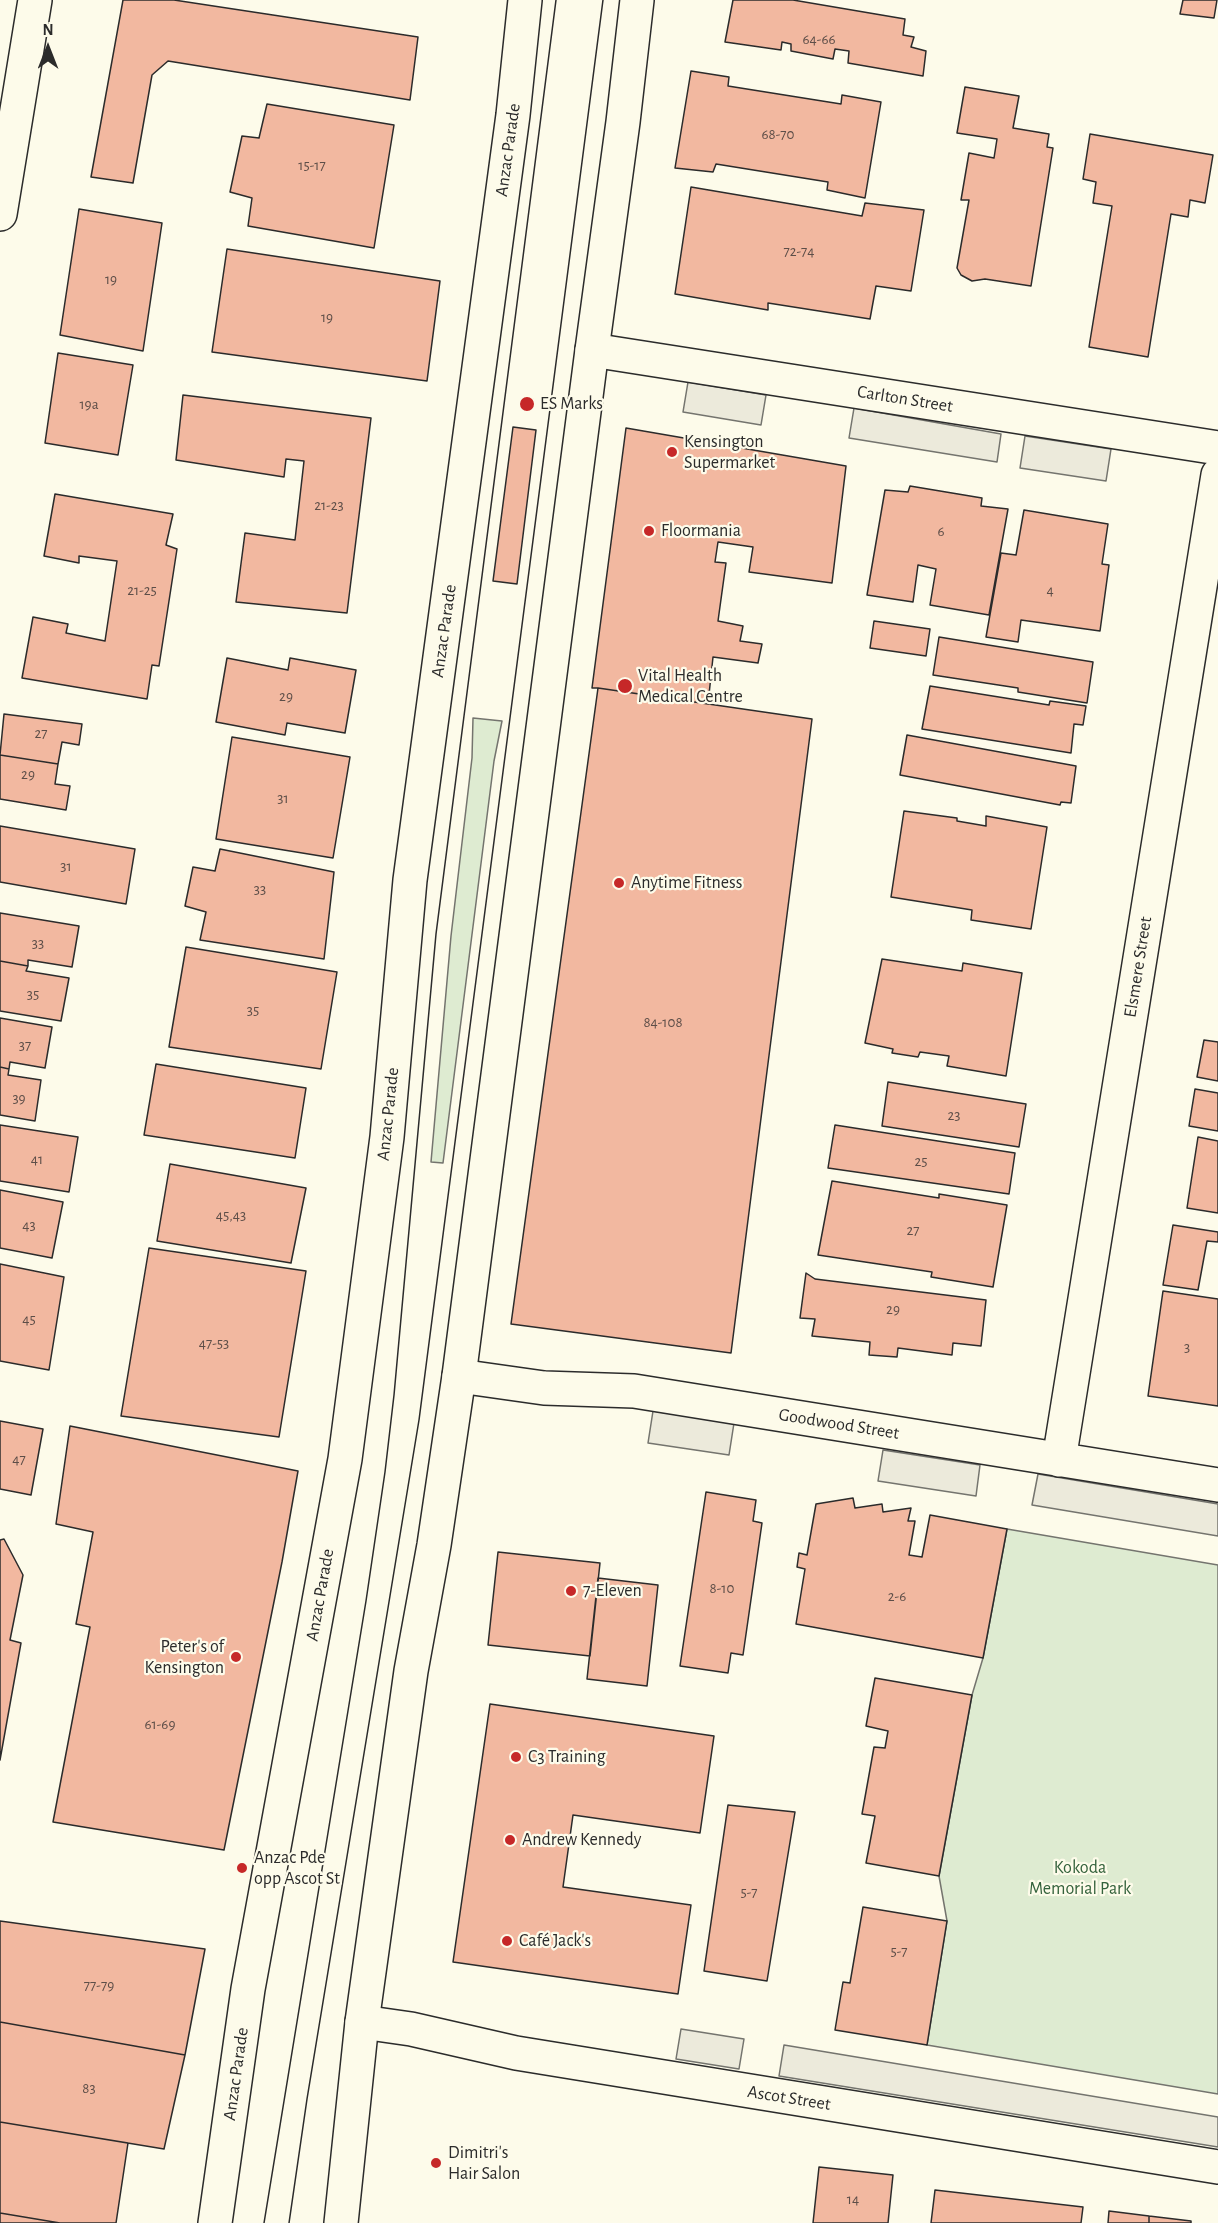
<!DOCTYPE html>
<meta charset="utf-8">
<style>
body{margin:0}
#map{position:relative;width:1218px;height:2223px;overflow:hidden;background:#fdfbea;font-family:"Alegreya Sans",sans-serif}
canvas{display:block}
.north{position:absolute;left:18px;top:18px;width:60px;height:60px;-webkit-text-stroke:4px #fdfbea;paint-order:stroke;rotate:0deg;font-size:16px;font-weight:700;line-height:24px;text-align:center;color:#2b2b2b}
.north::after{content:'';display:block;margin:auto;width:21px;height:27px;background:#2b2b2b;clip-path:polygon(50% 0,100% 100%,50% 72%,0 100%)}
</style>
<div id="map">
<canvas width="1218" height="2223"></canvas>
<div class="north">N</div>
</div>
<script>
const c = document.querySelector('canvas').getContext('2d');
c.lineJoin = 'round';
function paint(path, color) { c.fillStyle = color; c.fill(path, 'evenodd'); }
function trace(path, color, width, dash) { c.strokeStyle = color; c.lineWidth = width; c.lineCap = dash ? 'butt' : 'round'; c.setLineDash(dash || []); c.stroke(path); }
function label(font, color, halo, rows, align = 'center') {
  c.font = font + ' "Alegreya Sans",sans-serif'; c.lineWidth = 4.5; c.setLineDash([]); c.textBaseline = 'middle'; c.strokeStyle = halo; c.fillStyle = color; for (const [text, x, y, turn = 0] of rows) {
    c.save(); c.translate(x, y); c.rotate((+turn || 0) * Math.PI / 180); c.textAlign = isNaN(turn) ? turn : align; if (halo) c.strokeText(text, 0, 0); c.fillText(text, 0, 0); c.restore();
  }
}
const green = new Path2D(`
 M 473,718 L 502,721 L 494,761 L 443,1163 L 431,1162 L 451,936 L 472,758 Z
 M 1007,1529 L 1218,1565 L 1218,2094 L 927,2045 L 947,1921 L 939,1876 L 972,1695 L 983,1658 Z`);
const parking = new Path2D(`
 M 688,382 L 766,395 L 761,425 L 683,412 Z
 M 854,408 L 1001,434 L 997,462 L 849,438 Z
 M 1025,436 L 1111,449 L 1106,481 L 1020,468 Z
 M 653,1411 L 734,1423 L 729,1455 L 648,1443 Z
 M 883,1450 L 980,1465 L 976,1496 L 878,1481 Z
 M 1038,1474 L 1218,1504 L 1218,1536 L 1032,1505 Z
 M 681,2029 L 744,2039 L 739,2069 L 676,2059 Z
 M 784,2045 L 1218,2117 L 1218,2147 L 779,2076 Z`);
const building = new Path2D(`
 M 123,0 L 174,0 L 418,37 L 410,100 L 168,61 L 152,75 L 133,183 L 91,177 Z
 M 733,0 L 793,0 L 905,19 L 903,35 L 914,37 L 911,47 L 926,51 L 923,76 L 848,63 L 849,51 L 835,49 L 833,59 L 791,51 L 791,44 L 782,42 L 781,50 L 725,42 Z
 M 1183,0 L 1217,0 L 1214,18 L 1180,14 Z
 M 691,71 L 729,77 L 728,86 L 841,104 L 842,95 L 881,102 L 865,198 L 827,190 L 828,182 L 716,164 L 713,172 L 675,168 Z
 M 965,87 L 1019,96 L 1013,128 L 1049,134 L 1047,147 L 1053,148 L 1031,286 L 985,279 L 972,281 L 961,275 L 957,268 L 969,200 L 961,200 L 969,153 L 994,158 L 997,139 L 957,133 Z
 M 267,104 L 394,125 L 374,248 L 248,226 L 252,198 L 230,192 L 242,136 L 259,138 Z
 M 1090,134 L 1213,155 L 1205,203 L 1190,200 L 1188,217 L 1171,214 L 1148,357 L 1089,347 L 1112,206 L 1093,203 L 1096,182 L 1083,179 Z
 M 691,187 L 862,216 L 865,203 L 924,210 L 911,291 L 876,286 L 870,319 L 768,303 L 768,310 L 675,294 Z
 M 79,209 L 162,223 L 143,351 L 60,335 Z
 M 227,249 L 440,281 L 427,381 L 212,352 Z
 M 58,353 L 133,365 L 118,455 L 45,443 Z
 M 183,395 L 371,418 L 347,613 L 236,602 L 245,533 L 295,540 L 304,461 L 286,459 L 284,477 L 176,460 Z
 M 513,427 L 536,430 L 517,584 L 493,581 Z
 M 626,428 L 846,466 L 832,583 L 749,572 L 753,547 L 718,542 L 715,562 L 726,563 L 718,621 L 743,626 L 740,641 L 762,644 L 758,663 L 713,657 L 708,704 L 598,688 L 592,688 Z
 M 910,486 L 982,498 L 981,506 L 1008,509 L 989,615 L 930,605 L 936,569 L 918,565 L 913,602 L 867,595 L 885,490 L 908,492 Z
 M 55,494 L 173,514 L 166,545 L 177,549 L 159,666 L 152,665 L 147,699 L 22,678 L 33,617 L 68,624 L 66,633 L 105,641 L 117,561 L 79,556 L 79,563 L 44,556 Z
 M 1024,510 L 1108,524 L 1102,564 L 1109,565 L 1100,631 L 1021,620 L 1018,642 L 986,637 L 1001,553 L 1016,555 Z
 M 874,621 L 930,629 L 926,656 L 870,648 Z
 M 939,637 L 1093,662 L 1087,703 L 1018,692 L 1018,688 L 933,675 Z
 M 227,658 L 288,670 L 290,658 L 356,670 L 345,733 L 287,723 L 285,735 L 216,722 Z
 M 930,686 L 1049,705 L 1050,701 L 1086,706 L 1083,725 L 1074,724 L 1071,753 L 922,729 Z
 M 598,688 L 812,719 L 731,1353 L 511,1324 Z
 M 4,714 L 82,724 L 79,745 L 62,742 L 58,764 L 0,755 Z
 M 907,735 L 1076,766 L 1071,803 L 1061,802 L 1060,805 L 900,775 Z
 M 232,737 L 350,757 L 333,858 L 216,839 Z
 M 0,755 L 58,764 L 55,784 L 70,786 L 66,810 L 0,799 Z
 M 904,811 L 957,818 L 957,821 L 986,826 L 986,816 L 1047,827 L 1031,929 L 971,920 L 972,910 L 891,897 Z
 M 0,826 L 135,849 L 126,904 L 0,882 Z
 M 220,849 L 334,872 L 324,959 L 200,940 L 206,912 L 185,906 L 193,867 L 215,871 Z
 M 0,913 L 79,926 L 72,967 L 28,960 L 28,966 L 0,961 Z
 M 186,947 L 337,972 L 321,1069 L 169,1047 Z
 M 882,959 L 962,971 L 963,963 L 1022,973 L 1006,1076 L 947,1066 L 949,1056 L 920,1052 L 918,1057 L 892,1053 L 893,1049 L 865,1043 Z
 M 0,961 L 28,966 L 26,971 L 69,978 L 61,1021 L 0,1011 Z
 M 0,1018 L 52,1027 L 45,1068 L 10,1062 L 9,1069 L 0,1067 Z
 M 1204,1040 L 1218,1042 L 1218,1081 L 1197,1077 Z
 M 156,1064 L 306,1088 L 295,1158 L 144,1135 Z
 M 0,1067 L 9,1069 L 8,1075 L 41,1080 L 35,1121 L 0,1115 Z
 M 888,1082 L 1026,1104 L 1019,1147 L 882,1126 Z
 M 1195,1089 L 1218,1093 L 1218,1131 L 1189,1126 Z
 M 0,1125 L 78,1137 L 69,1192 L 0,1181 Z
 M 835,1125 L 1015,1153 L 1009,1194 L 828,1168 Z
 M 1198,1137 L 1218,1141 L 1218,1213 L 1187,1208 Z
 M 170,1164 L 306,1188 L 291,1263 L 157,1241 Z
 M 832,1181 L 939,1198 L 939,1194 L 1007,1205 L 993,1287 L 931,1277 L 932,1272 L 818,1255 Z
 M 0,1190 L 63,1202 L 52,1258 L 0,1248 Z
 M 1173,1225 L 1218,1232 L 1218,1242 L 1207,1241 L 1198,1290 L 1163,1285 Z
 M 149,1248 L 306,1271 L 279,1437 L 121,1416 Z
 M 0,1264 L 64,1277 L 49,1370 L 0,1361 Z
 M 806,1273 L 815,1279 L 986,1300 L 981,1346 L 953,1343 L 952,1355 L 898,1348 L 897,1357 L 869,1355 L 870,1342 L 812,1336 L 815,1319 L 800,1318 Z
 M 1163,1291 L 1218,1299 L 1218,1406 L 1148,1396 Z
 M 0,1421 L 43,1429 L 31,1495 L 0,1489 Z
 M 70,1426 L 298,1471 L 282,1562 L 224,1850 L 53,1822 L 90,1627 L 76,1624 L 93,1532 L 56,1524 Z
 M 706,1492 L 756,1500 L 753,1521 L 762,1523 L 743,1655 L 731,1653 L 728,1673 L 680,1666 Z
 M 853,1498 L 855,1508 L 882,1504 L 883,1512 L 911,1508 L 908,1521 L 915,1521 L 909,1555 L 922,1557 L 930,1515 L 1007,1529 L 983,1658 L 796,1624 L 805,1569 L 797,1567 L 799,1553 L 807,1555 L 816,1504 Z
 M 4,1539 L 23,1575 L 10,1640 L 21,1643 L 0,1760 L 0,1540 Z
 M 498,1552 L 600,1563 L 590,1656 L 488,1645 Z
 M 598,1578 L 658,1585 L 647,1686 L 587,1679 Z
 M 875,1678 L 972,1695 L 939,1876 L 866,1863 L 875,1816 L 862,1814 L 874,1747 L 885,1748 L 888,1731 L 866,1726 Z
 M 490,1704 L 714,1736 L 700,1833 L 573,1815 L 563,1887 L 691,1905 L 678,1994 L 453,1962 Z
 M 728,1805 L 795,1812 L 767,1981 L 704,1971 Z
 M 863,1907 L 947,1921 L 927,2045 L 835,2030 L 843,1982 L 850,1983 Z
 M 0,1921 L 205,1949 L 185,2055 L 0,2022 Z
 M 0,2022 L 185,2055 L 164,2149 L 0,2122 Z
 M 0,2122 L 128,2143 L 116,2223 L 60,2223 L 0,2213 Z
 M 819,2167 L 893,2175 L 888,2223 L 813,2223 Z
 M 935,2190 L 1083,2207 L 1081,2223 L 931,2223 Z
 M 1109,2211 L 1149,2216 L 1149,2223 L 1108,2223 Z
 M 0,2213 L 60,2223 L 0,2223 Z
 M 1149,2216 L 1191,2221 L 1191,2223 L 1149,2223 Z`);
const street = new Path2D(`
 M 592,350 L 1218,448
 M 459,1376 L 544,1388 L 634,1391 L 1218,1485
 M 1059,1460 L 1218,475
 M 362,2022 L 411,2029 L 516,2053 L 1218,2167`);
const secondary = new Path2D(`
 M 0,214 L 35,0`);
const primary = new Path2D(`
 M 215,2223 L 248,1989 L 345,1459 L 387,1137 L 410,880 L 513,115 L 525,0
 M 341,2223 L 362,2022 L 411,1671 L 434,1545 L 459,1376 L 592,350 L 623,122 L 637,0`);
const tram = new Path2D(`
 M 264,2223 L 366,1601 L 385,1472 L 394,1395 L 436,934 L 556,0
 M 289,2223 L 307,2099 L 419,1420 L 603,0`);
const markers = [
 [527,404,8,"#c62828"],
 [672,452,6,"#c62828"],
 [649,531,6,"#c62828"],
 [625,686,8,"#c62828"],
 [619,883,6,"#c62828"],
 [571,1591,6,"#c62828"],
 [236,1657,6,"#c62828"],
 [516,1757,6,"#c62828"],
 [510,1840,6,"#c62828"],
 [242,1868,6,"#c62828"],
 [507,1941,6,"#c62828"],
 [436,2163,6,"#c62828"]
];
const numberNames = [
 ["64-66",819,39],
 ["68-70",778,134],
 ["15-17",312,165],
 ["72-74",799,251],
 ["19",111,279],
 ["19",327,317],
 ["19a",89,404],
 ["21-23",329,505],
 ["6",941,531],
 ["21-25",142,590],
 ["4",1050,590],
 ["29",286,696],
 ["27",41,733],
 ["29",28,774],
 ["31",283,798],
 ["31",66,866],
 ["33",260,889],
 ["33",38,943],
 ["35",33,994],
 ["35",253,1010],
 ["84-108",663,1022],
 ["37",25,1045],
 ["39",19,1098],
 ["23",954,1115],
 ["41",37,1159],
 ["25",921,1161],
 ["45,43",231,1215],
 ["43",29,1225],
 ["27",913,1230],
 ["29",893,1309],
 ["45",29,1319],
 ["47-53",214,1343],
 ["3",1187,1347],
 ["47",19,1459],
 ["8-10",722,1588],
 ["2-6",897,1596],
 ["61-69",160,1724],
 ["5-7",749,1892],
 ["5-7",899,1951],
 ["77-79",99,1985],
 ["83",89,2088],
 ["14",853,2199]
];
const streetNames = [
 ["Anzac Parade",508,150,-82],
 ["Carlton Street",905,399,9],
 ["Anzac Parade",444,631,-82],
 ["Elsmere Street",1138,967,-81],
 ["Anzac Parade",388,1114,-84],
 ["Goodwood Street",839,1424,9],
 ["Anzac Parade",320,1595,-80],
 ["Anzac Parade",236,2074,-82],
 ["Ascot Street",789,2098,9]
];
const poiNames = [
 ["ES Marks",540,404],
 ["Kensington",684,442],
 ["Supermarket",684,463],
 ["Floormania",661,531],
 ["Vital Health",638,676],
 ["Medical Centre",638,697],
 ["Anytime Fitness",631,883],
 ["7-Eleven",583,1591],
 ["Peter's of",224,1647,"right"],
 ["Kensington",224,1668,"right"],
 ["C3 Training",528,1757],
 ["Andrew Kennedy",522,1840],
 ["Anzac Pde",254,1858],
 ["opp Ascot St",254,1879],
 ["Café Jack's",519,1941],
 ["Dimitri's",448,2153],
 ["Hair Salon",448,2174]
];
const parkNames = [
 ["Kokoda",1080,1868],
 ["Memorial Park",1080,1889]
];
paint(green, '#deebd1');
trace(green, '#74746e', 1.5);
paint(parking, '#eceadb');
trace(parking, '#74746e', 1.5);
paint(building, '#f2b8a0');
trace(building, '#2b2b2b', 1.5);
trace(street, '#2b2b2b', 36);
trace(secondary, '#2b2b2b', 36);
trace(primary, '#2b2b2b', 36);
trace(street, '#fdfbea', 33);
trace(secondary, '#fdfbea', 33);
trace(primary, '#fdfbea', 33);
trace(tram, '#2b2b2b', 1.5);
for (const [x, y, r, color] of markers) { const dot = new Path2D(); dot.arc(x, y, r, 0, 2 * Math.PI); c.fillStyle = color; c.fill(dot); trace(dot, '#fdfbea', 2); }
label('15px', '#5d4e48', null, numberNames);
label('18px', '#2b2b2b', '#fdfbea', streetNames);
label('18px', '#2b2b2b', '#fdfbea', poiNames, 'left');
label('18px', '#34623c', '#fdfbea', parkNames);
</script>
